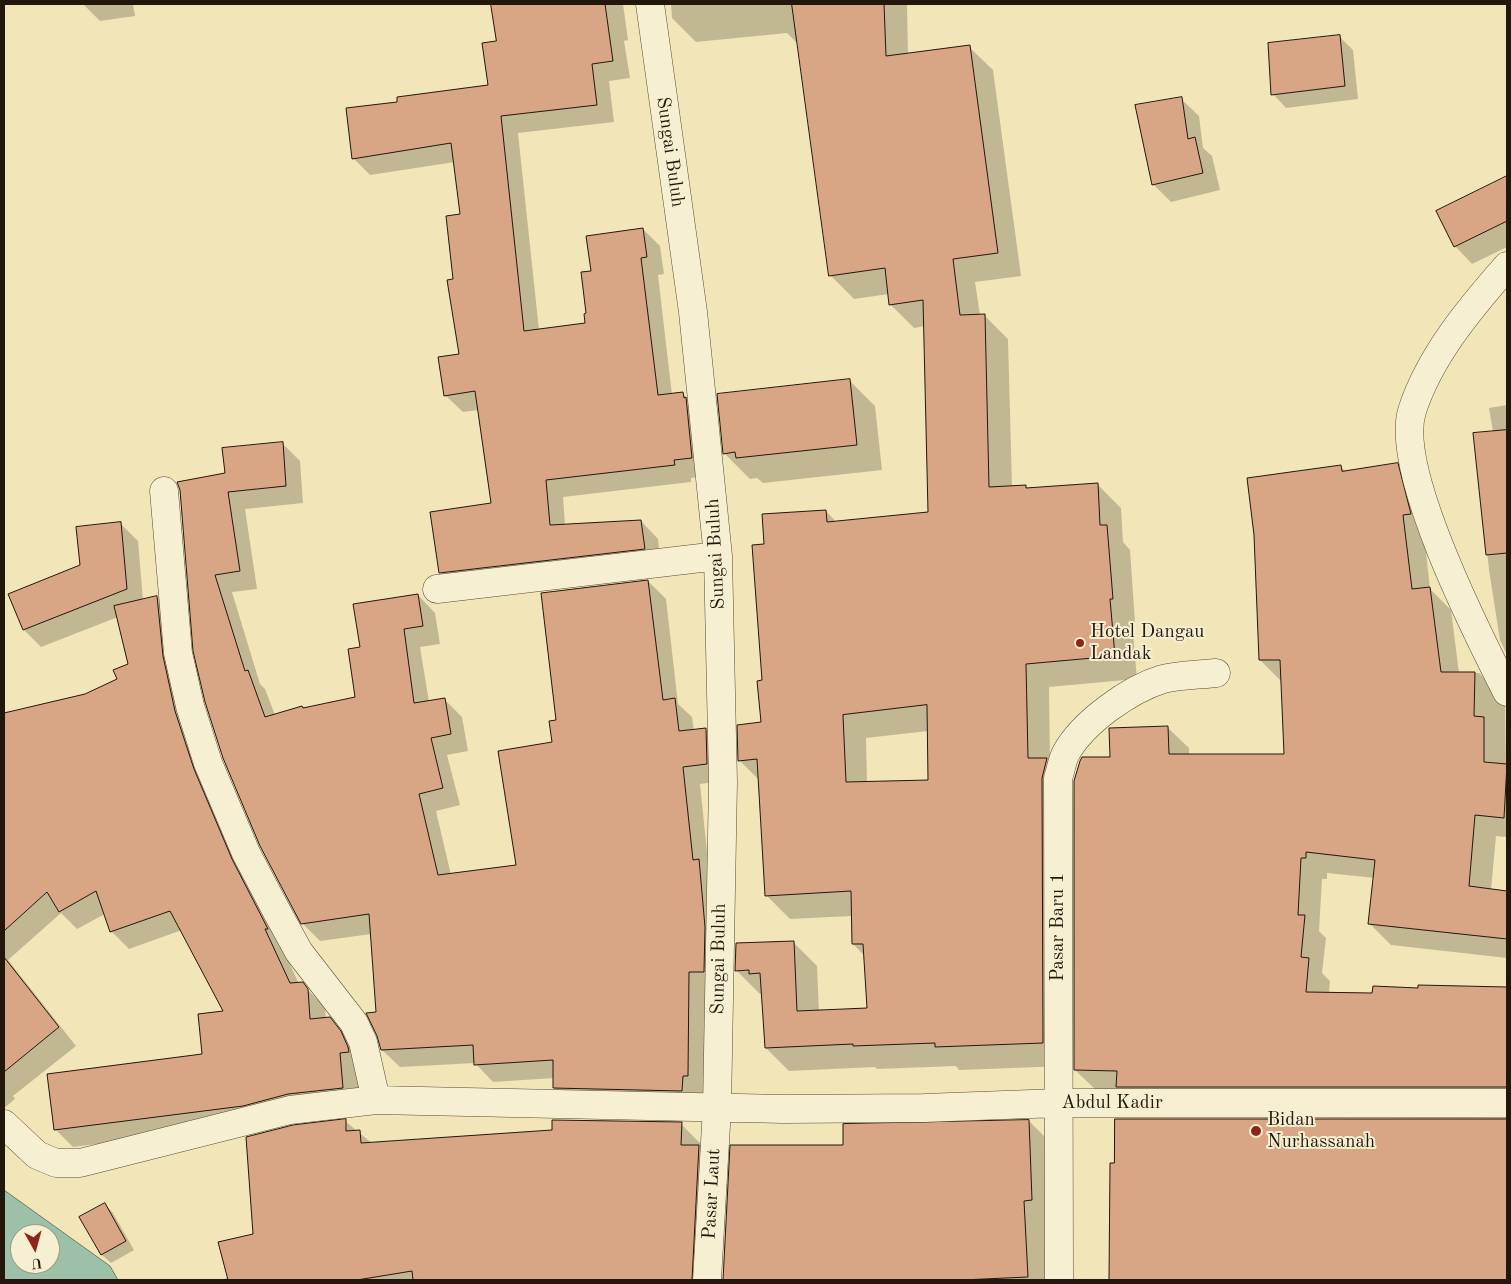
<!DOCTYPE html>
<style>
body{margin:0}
#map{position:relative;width:1511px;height:1284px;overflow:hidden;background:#f2e6b8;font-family:"Old Standard TT",serif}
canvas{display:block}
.frame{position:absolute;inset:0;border:5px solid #23160b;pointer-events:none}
.north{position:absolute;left:10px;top:1224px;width:50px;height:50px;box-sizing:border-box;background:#f7efd1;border:1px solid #a29882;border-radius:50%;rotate:173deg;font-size:14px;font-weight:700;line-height:20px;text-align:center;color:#23160b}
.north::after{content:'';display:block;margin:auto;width:18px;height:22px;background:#8f2418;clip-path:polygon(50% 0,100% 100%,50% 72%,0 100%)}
</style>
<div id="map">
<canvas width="1511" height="1284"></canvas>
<div class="frame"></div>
<div class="north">U</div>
</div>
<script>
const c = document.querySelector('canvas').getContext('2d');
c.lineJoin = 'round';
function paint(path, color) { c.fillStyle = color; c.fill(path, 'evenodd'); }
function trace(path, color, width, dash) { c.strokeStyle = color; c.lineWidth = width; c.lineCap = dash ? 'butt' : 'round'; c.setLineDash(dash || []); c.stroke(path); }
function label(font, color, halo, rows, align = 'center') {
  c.font = font + ' "Old Standard TT",serif'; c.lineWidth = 4; c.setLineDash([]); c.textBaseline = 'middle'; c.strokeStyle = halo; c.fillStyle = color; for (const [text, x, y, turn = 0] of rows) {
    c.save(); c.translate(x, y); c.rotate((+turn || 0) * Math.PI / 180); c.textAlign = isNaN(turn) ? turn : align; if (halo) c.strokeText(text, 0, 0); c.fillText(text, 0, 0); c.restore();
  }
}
const water = new Path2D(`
 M 4,1190 L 110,1266 L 118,1280 L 4,1280 ZM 20,1234 L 50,1234 L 50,1264 L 20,1264 Z`);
const shadow = new Path2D(`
 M 83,4 L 133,4 L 135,16 L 100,21 Z
 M 493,4 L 623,4 L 628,40 L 624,41 L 630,78 L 609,81 L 614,122 L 518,133 L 539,330 L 586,324 L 592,272 L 643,229 L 660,246 L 664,274 L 658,275 L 672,395 L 683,394 L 700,411 L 709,475 L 691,478 L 691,482 L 563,497 L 565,525 L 641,521 L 658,539 L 661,566 L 458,590 L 440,572 L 492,504 L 479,410 L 463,412 L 445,395 L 460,355 L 455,280 L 461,215 L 455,162 L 370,175 L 353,158 L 399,103 L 489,86 L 498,42 Z
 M 671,4 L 907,4 L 908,55 L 969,47 L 993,70 L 1021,276 L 975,282 L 980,315 L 984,315 L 1008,339 L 1012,487 L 1025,486 L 1028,490 L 1097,484 L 1121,508 L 1123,542 L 1130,550 L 1135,622 L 1132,622 L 1137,679 L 1049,687 L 1050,762 L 1066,1066 L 959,1070 L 956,1066 L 877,1069 L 875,1067 L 789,1071 L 766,1048 L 762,994 L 760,994 L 736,970 L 793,942 L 817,966 L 819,1012 L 868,1010 L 865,956 L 853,944 L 852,916 L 790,919 L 767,896 L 759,780 L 739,760 L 762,723 L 766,545 L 826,511 L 837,523 L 929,513 L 925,326 L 914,328 L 890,304 L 889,294 L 854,299 L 830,275 L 799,42 L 796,42 L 787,33 L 696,42 L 672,18 ZM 928,731 L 929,781 L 867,782 L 866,738 Z
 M 1340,37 L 1353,50 L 1358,99 L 1286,108 L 1273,94 Z
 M 1181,99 L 1199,116 L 1203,148 L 1212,156 L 1220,190 L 1171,202 L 1153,184 Z
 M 1507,178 L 1507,247 L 1472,264 L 1455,246 L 1438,212 Z
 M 849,380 L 875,406 L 882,470 L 763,483 L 757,478 L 750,479 L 724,453 Z
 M 1507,405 L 1507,655 L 1500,640 L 1489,570 L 1475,434 L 1493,432 L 1489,408 Z
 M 282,443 L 300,461 L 303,503 L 245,509 L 257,589 L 232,592 L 260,684 L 265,689 L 275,715 L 356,698 L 361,648 L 418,595 L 435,613 L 440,644 L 420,647 L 429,702 L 444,699 L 462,717 L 468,751 L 447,755 L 460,805 L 436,811 L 451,875 L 518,866 L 554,743 L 558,721 L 648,581 L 666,599 L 678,704 L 692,717 L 694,731 L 706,729 L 723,747 L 724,781 L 700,784 L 709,871 L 705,1093 L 700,1093 L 699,1108 L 571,1105 L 554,1088 L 554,1078 L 493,1082 L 475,1063 L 400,1067 L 382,1050 L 371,934 L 320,941 L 302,923 L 195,650 L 226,474 Z
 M 1397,465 L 1419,486 L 1430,589 L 1451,610 L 1459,673 L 1479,673 L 1501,695 L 1505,703 L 1507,837 L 1496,836 L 1491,890 L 1507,892 L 1507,958 L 1391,945 L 1369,923 L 1375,878 L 1327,873 L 1327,879 L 1322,879 L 1319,931 L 1326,938 L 1322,973 L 1330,981 L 1329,993 L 1373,994 L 1420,990 L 1420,986 L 1507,988 L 1507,1110 L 1097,1091 L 1075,1070 L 1167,727 L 1189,748 L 1189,755 L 1285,756 L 1282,682 L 1260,660 L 1341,467 L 1346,472 Z
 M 120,523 L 138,541 L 143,600 L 157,597 L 175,615 L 180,675 L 282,947 L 299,984 L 302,984 L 320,1002 L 325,1008 L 326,1019 L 329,1018 L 347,1036 L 357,1070 L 360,1106 L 262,1123 L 73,1147 L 55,1129 L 203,1055 L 225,1012 L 182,930 L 129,949 L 111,931 L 105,914 L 77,929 L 61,913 L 8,960 L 76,1046 L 13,1096 L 15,1099 L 4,1108 L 4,781 L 35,769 L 85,695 L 119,680 L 130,665 L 118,617 L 41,647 L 24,630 Z
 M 1507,1118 L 1507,1280 L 1110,1280 L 1111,1164 L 1115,1164 L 1116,1120 Z
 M 345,1121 L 373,1144 L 681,1124 L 703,1146 L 714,1280 L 219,1280 L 228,1278 L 254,1235 Z
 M 1029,1121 L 1051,1143 L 1048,1280 L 724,1280 L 732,1146 L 844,1146 Z
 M 105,1204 L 113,1213 L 134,1250 L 111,1263 L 102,1255 L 81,1217 Z`);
const building = new Path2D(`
 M 491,4 L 605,4 L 613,61 L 592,64 L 597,105 L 501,116 L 524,331 L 585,323 L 584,314 L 586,313 L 581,272 L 591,271 L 586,236 L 643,228 L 647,257 L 641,258 L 658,395 L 683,392 L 684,398 L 686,397 L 692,458 L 674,460 L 675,465 L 546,480 L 550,525 L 641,520 L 645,549 L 439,573 L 430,512 L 491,503 L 475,391 L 444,396 L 438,357 L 459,354 L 447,280 L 453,279 L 446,216 L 460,214 L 451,143 L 352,159 L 346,108 L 397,102 L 397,97 L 488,85 L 482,43 L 496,41 Z
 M 792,4 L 884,4 L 886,56 L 970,45 L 998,253 L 953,259 L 960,315 L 985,314 L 989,487 L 1026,485 L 1026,488 L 1098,483 L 1100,525 L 1107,525 L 1113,599 L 1110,599 L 1115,656 L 1026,664 L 1028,758 L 1047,758 L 1042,778 L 1043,1043 L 935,1047 L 935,1043 L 853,1046 L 853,1044 L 765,1048 L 760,973 L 749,974 L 749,970 L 735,971 L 736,943 L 794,941 L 797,1011 L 867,1008 L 863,944 L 852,944 L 851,891 L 765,896 L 757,759 L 738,761 L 737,725 L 761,722 L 757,681 L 762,680 L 752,545 L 764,544 L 762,514 L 826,510 L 827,522 L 928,512 L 923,300 L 889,305 L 885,268 L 829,276 ZM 927,705 L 928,780 L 846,782 L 843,715 Z
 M 1340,35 L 1345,86 L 1271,95 L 1268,43 Z
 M 1182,97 L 1188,139 L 1195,137 L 1203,173 L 1152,185 L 1135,105 Z
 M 1507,176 L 1507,221 L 1454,247 L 1436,211 Z
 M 850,379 L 857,445 L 736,458 L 735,452 L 723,454 L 717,394 Z
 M 1507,430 L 1507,553 L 1486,555 L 1473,433 Z
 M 283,442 L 286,486 L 228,492 L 240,571 L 215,575 L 245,671 L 248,670 L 265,717 L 302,706 L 303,708 L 355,697 L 348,649 L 360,647 L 353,604 L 418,594 L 423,626 L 404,629 L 414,703 L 445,698 L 451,734 L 431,738 L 443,788 L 419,794 L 438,875 L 516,865 L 498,751 L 552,742 L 549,721 L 556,720 L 541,593 L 648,580 L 663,700 L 675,698 L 679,731 L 706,728 L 707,764 L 683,767 L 693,860 L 699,859 L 705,927 L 704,972 L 689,972 L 688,1076 L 683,1076 L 682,1091 L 553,1088 L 553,1060 L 474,1065 L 473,1045 L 381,1050 L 377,1036 L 366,1013 L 376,1012 L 369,914 L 301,924 L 260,846 L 223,758 L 205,702 L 193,651 L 180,490 L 177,482 L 225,473 L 222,448 Z
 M 1398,463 L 1411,514 L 1403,515 L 1412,589 L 1430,587 L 1441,672 L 1475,672 L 1474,716 L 1484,717 L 1484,762 L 1507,764 L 1504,818 L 1475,815 L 1469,886 L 1507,891 L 1507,939 L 1368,924 L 1375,860 L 1306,852 L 1306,858 L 1301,858 L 1298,915 L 1305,915 L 1301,957 L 1309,958 L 1306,992 L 1372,993 L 1373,986 L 1418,988 L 1418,985 L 1507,987 L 1507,1087 L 1116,1087 L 1117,1071 L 1074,1070 L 1074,781 L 1080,761 L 1082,757 L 1110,757 L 1109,728 L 1168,726 L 1169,754 L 1284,754 L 1280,660 L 1259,660 L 1254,535 L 1247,478 L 1341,465 L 1342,471 Z
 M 121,522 L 127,589 L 23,630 L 8,594 L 80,565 L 76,527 Z
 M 157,596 L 163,656 L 175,711 L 194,769 L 232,859 L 268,929 L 265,929 L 290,983 L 303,982 L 308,989 L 310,1019 L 330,1017 L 341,1031 L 348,1047 L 349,1052 L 340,1053 L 343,1088 L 288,1094 L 243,1106 L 54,1130 L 47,1074 L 202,1054 L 198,1014 L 223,1011 L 170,911 L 110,932 L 96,891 L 59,912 L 47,892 L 4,931 L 4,713 L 85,694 L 117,679 L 113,670 L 128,664 L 114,606 Z
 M 4,957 L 59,1027 L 4,1072 Z
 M 346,1119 L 346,1131 L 360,1130 L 361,1143 L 552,1130 L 552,1120 L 682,1122 L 681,1145 L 699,1145 L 692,1280 L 413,1280 L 412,1271 L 357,1280 L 228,1280 L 218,1242 L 253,1234 L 246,1137 L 293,1125 Z
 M 1115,1119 L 1507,1119 L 1507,1280 L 1109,1280 L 1110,1163 L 1114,1163 Z
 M 1029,1120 L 1032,1200 L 1024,1201 L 1028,1277 L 962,1280 L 723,1280 L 730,1145 L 843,1145 L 843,1124 Z
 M 105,1203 L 126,1241 L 101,1255 L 79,1217 Z`);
const street = new Path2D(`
 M 650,4 L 693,312 L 718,556 L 723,782 L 717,1108 L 707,1280
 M 1507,266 C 1470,308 1429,357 1412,411 C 1394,471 1478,635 1507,692
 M 164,491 L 178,653 L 190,706 L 208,763 L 246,853 L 277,912 L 299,952 L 354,1023 L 363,1042 L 376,1100
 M 437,589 L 718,556
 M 4,1124 L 37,1155 L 56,1163 L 80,1163 L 290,1110 L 376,1100 L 784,1109 L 924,1108 L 1058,1103 L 1507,1103
 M 1059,1280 L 1058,778 C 1061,770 1062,760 1066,753 C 1083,722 1130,689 1163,679 C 1179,675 1199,675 1216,673`);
const markers = [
 [1080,643,5,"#8f2418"],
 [1256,1131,6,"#8f2418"]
];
const streetNames = [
 ["Sungai Buluh",670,152,82],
 ["Sungai Buluh",716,554,-93],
 ["Pasar Baru 1",1058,927,-90],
 ["Sungai Buluh",719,959,-89],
 ["Abdul Kadir",1112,1103],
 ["Pasar Laut",712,1194,-87]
];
const poiNames = [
 ["Hotel Dangau",1090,632],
 ["Landak",1090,654],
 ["Bidan",1267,1120],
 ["Nurhassanah",1267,1142]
];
paint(water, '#9cc0a8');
trace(water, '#6c7c69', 1);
paint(shadow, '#0003');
paint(building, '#d8a585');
trace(building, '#23160b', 1);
trace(street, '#574a36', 29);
trace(street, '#f7efd1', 28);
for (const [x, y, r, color] of markers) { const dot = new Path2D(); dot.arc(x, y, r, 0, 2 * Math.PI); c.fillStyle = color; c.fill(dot); trace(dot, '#f7efd1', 2); }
label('19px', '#23160b', '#f7efd1', streetNames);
label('19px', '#23160b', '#f7efd1', poiNames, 'left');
</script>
